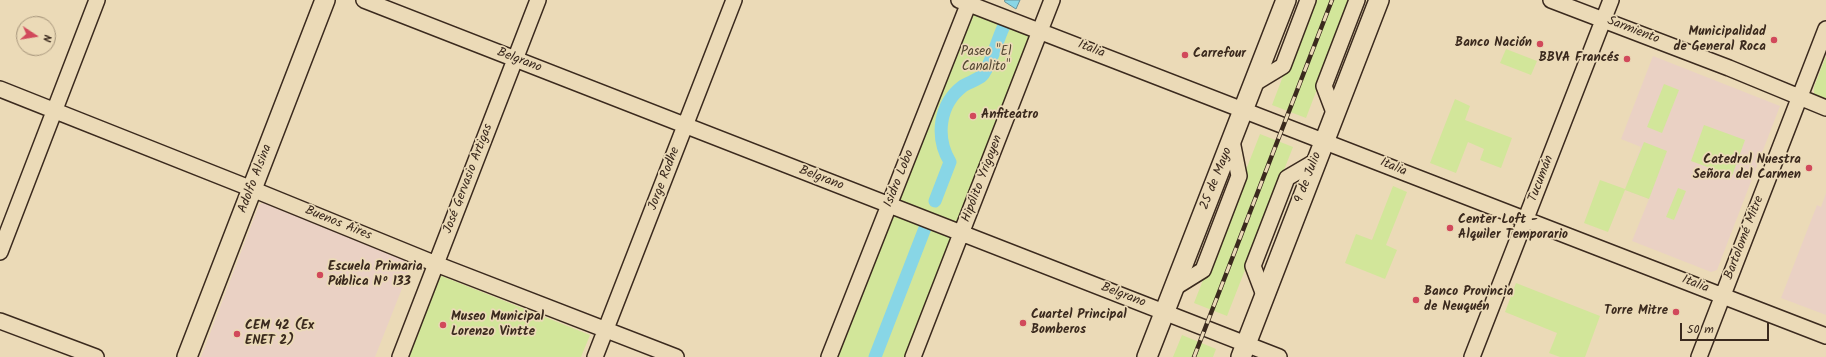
<!DOCTYPE html>
<meta charset="utf-8">
<style>
body{margin:0}
#map{position:relative;width:1826px;height:357px;overflow:hidden;background:#ebdab7;font-family:Kalam,sans-serif}
canvas{display:block}
.north{position:absolute;left:16px;top:16px;width:40px;height:40px;box-sizing:border-box;background:#ebdab7;border:1px solid #a5947a;border-radius:50%;rotate:102deg;font-size:11px;font-weight:700;line-height:16px;text-align:center;color:#3b2a1e}
.north::after{content:'';display:block;margin:auto;width:14px;height:18px;background:#d1495b;clip-path:polygon(50% 0,100% 100%,50% 72%,0 100%)}
.scale{position:absolute;left:1680px;top:323px;width:89px;height:18px;box-sizing:border-box;border:2px solid #3b2a1e;border-top:0;padding-left:5px;font-size:12px;line-height:14px;white-space:nowrap;color:#3b2a1e;-webkit-text-stroke:3px #ebdab7;paint-order:stroke}
</style>
<div id="map">
<canvas width="1826" height="357"></canvas>
<div class="north">N</div>
<div class="scale">50 m</div>
</div>
<script>
const c = document.querySelector('canvas').getContext('2d');
c.lineJoin = 'round';
function paint(path, color) { c.fillStyle = color; c.fill(path, 'evenodd'); }
function trace(path, color, width, dash) { c.strokeStyle = color; c.lineWidth = width; c.lineCap = dash ? 'butt' : 'round'; c.setLineDash(dash || []); c.stroke(path); }
function label(font, color, halo, rows, align = 'center') {
  c.font = font + ' Kalam,sans-serif'; c.lineWidth = 3.5; c.setLineDash([]); c.textBaseline = 'middle'; c.strokeStyle = halo; c.fillStyle = color; for (const [text, x, y, turn = 0] of rows) {
    c.save(); c.translate(x, y); c.rotate((+turn || 0) * Math.PI / 180); c.textAlign = isNaN(turn) ? turn : align; if (halo) c.strokeText(text, 0, 0); c.fillText(text, 0, 0); c.restore();
  }
}
const built = new Path2D(`
 M 1653,56 L 1780,106 L 1717,270 L 1711,272 L 1632,241 L 1649,199 L 1625,190 L 1641,147 L 1621,139 Z
 M 1826,193 L 1826,315 L 1781,298 L 1817,205 L 1821,207 Z
 M 266,201 L 404,256 L 412,263 L 375,357 L 201,357 L 259,205 Z`);
const green = new Path2D(`
 M 1312,0 L 1351,0 L 1306,118 L 1272,105 Z
 M 972,4 L 1033,33 L 905,357 L 835,357 Z
 M 1506,49 L 1537,61 L 1531,75 L 1500,63 Z
 M 1826,56 L 1826,103 L 1814,97 L 1814,87 Z
 M 1664,84 L 1679,90 L 1662,133 L 1647,127 Z
 M 1455,99 L 1470,106 L 1465,120 L 1512,138 L 1501,168 L 1480,160 L 1484,149 L 1468,142 L 1456,173 L 1430,163 Z
 M 1704,125 L 1745,140 L 1732,176 L 1691,161 Z
 M 1260,134 L 1293,147 L 1227,316 L 1194,303 Z
 M 1644,142 L 1667,151 L 1649,199 L 1625,190 L 1608,232 L 1584,223 L 1600,180 L 1625,189 Z
 M 1393,186 L 1407,192 L 1386,245 L 1397,250 L 1385,279 L 1345,263 L 1356,234 L 1372,240 Z
 M 1678,188 L 1686,191 L 1674,220 L 1666,217 Z
 M 439,275 L 590,335 L 581,357 L 407,357 Z
 M 1516,283 L 1600,316 L 1585,357 L 1560,357 L 1549,353 L 1557,333 L 1505,312 Z
 M 1182,335 L 1216,349 L 1213,357 L 1173,357 Z`);
const water = new Path2D(`
 M 1005,0 L 1020,0 L 1016,9 L 1005,2 Z`);
const canal = new Path2D(`
 M 935,201 L 950,162 C 935,137 939,104 963,86 C 969,82 981,79 984,73 C 992,61 997,41 1003,28
 M 875,357 L 925,228`);
const minor = new Path2D(`
 M 364,0 L 1279,357
 M 959,0 L 1826,336
 M 1551,0 L 1729,68 L 1826,108
 M 1255,83 L 1283,66 L 1308,0
 M 0,89 L 252,189 L 436,264 L 676,357
 M 1335,115 L 1324,86 L 1357,0
 M 0,252 L 97,0
 M 1174,288 L 1203,270 L 1239,176 L 1232,141
 M 1264,295 L 1253,266 L 1287,178 L 1316,161
 M 0,321 L 96,357
 M 400,357 L 538,0
 M 595,357 L 734,0
 M 829,357 L 970,0
 M 913,357 L 1052,0
 M 1472,357 L 1611,0
 M 1699,357 L 1826,29`);
const major = new Path2D(`
 M 187,357 L 325,0
 M 1147,357 L 1286,0
 M 1241,357 L 1379,0`);
const rail = new Path2D(`
 M 1194,357 L 1332,0`);
const markers = [
 [1774,40,4,"#d1495b"],
 [1540,44,4,"#d1495b"],
 [1185,55,4,"#d1495b"],
 [1627,59,4,"#d1495b"],
 [973,116,4,"#d1495b"],
 [1809,168,4,"#d1495b"],
 [1450,228,4,"#d1495b"],
 [320,275,4,"#d1495b"],
 [1416,300,4,"#d1495b"],
 [1676,312,4,"#d1495b"],
 [1023,323,4,"#d1495b"],
 [443,325,4,"#d1495b"],
 [237,334,4,"#d1495b"]
];
const streetNames = [
 ["Sarmiento",1633,31,21],
 ["Italia",1091,50,21],
 ["Belgrano",519,61,21],
 ["Italia",1393,168,22],
 ["9 de Julio",1309,178,-69],
 ["Adolfo Alsina",256,179,-69],
 ["José Gervasio Artigas",469,179,-69],
 ["Jorge Rodhe",665,179,-69],
 ["Belgrano",821,179,21],
 ["Isidro Lobo",900,179,-68],
 ["Hipólito Yrigoyen",983,179,-69],
 ["25 de Mayo",1217,179,-68],
 ["Tucumán",1542,179,-69],
 ["Buenos Aires",338,224,22],
 ["Bartolomé Mitre",1745,238,-69],
 ["Italia",1695,285,21],
 ["Belgrano",1123,296,21]
];
const poiNames = [
 ["Municipalidad",1766,33,"right"],
 ["de General Roca",1766,48,"right"],
 ["Banco Nación",1532,44,"right"],
 ["Carrefour",1193,55],
 ["BBVA Francés",1619,59,"right"],
 ["Anfiteatro",981,116],
 ["Catedral Nuestra",1801,161,"right"],
 ["Señora del Carmen",1801,176,"right"],
 ["Center Loft -",1458,221],
 ["Alquiler Temporario",1458,236],
 ["Escuela Primaria",328,268],
 ["Pública Nº 133",328,283],
 ["Banco Provincia",1424,293],
 ["de Neuquén",1424,308],
 ["Torre Mitre",1668,312,"right"],
 ["Cuartel Principal",1031,316],
 ["Bomberos",1031,331],
 ["Museo Municipal",451,318],
 ["Lorenzo Vintte",451,333],
 ["CEM 42 (Ex",245,327],
 ["ENET 2)",245,342]
];
const parkNames = [
 ["Paseo \"El",986,53],
 ["Canalito\"",986,68]
];
paint(built, '#ead1c4');
paint(green, '#d2e69a');
paint(water, '#88d6e6');
trace(water, '#699196', 1);
trace(canal, '#88d6e6', 13);
trace(minor, '#3b2a1e', 18);
trace(major, '#3b2a1e', 22);
trace(minor, '#ebdab7', 15);
trace(major, '#ebdab7', 19);
trace(rail, '#3b2a1e', 4.5);
trace(rail, '#ebdab7', 3, [9]);
for (const [x, y, r, color] of markers) { const dot = new Path2D(); dot.arc(x, y, r, 0, 2 * Math.PI); c.fillStyle = color; c.fill(dot); trace(dot, '#ebdab7', 1.5); }
label('13px', '#3b2a1e', '#ebdab7', streetNames);
label('bold 13px', '#3b2a1e', '#ebdab7', poiNames, 'left');
label('13px', '#524631', '#ebdab7', parkNames);
</script>
